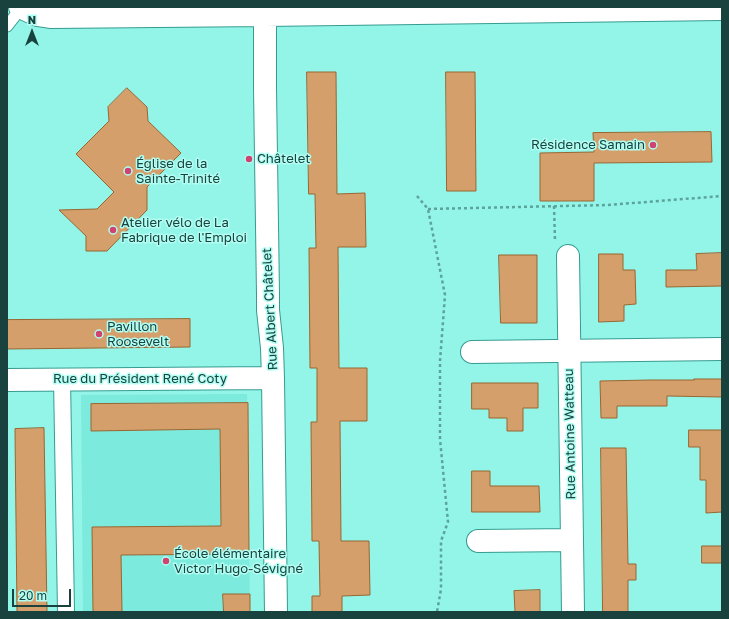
<!DOCTYPE html>
<meta charset="utf-8">
<style>
body{margin:0}
#map{position:relative;width:729px;height:619px;overflow:hidden;background:#93f4e8;font-family:"Golos Text",sans-serif}
canvas{display:block}
.frame{position:absolute;inset:0;border:8px solid #19423e;pointer-events:none}
.north{position:absolute;left:12px;top:12px;width:40px;height:40px;-webkit-text-stroke:3px #b2fef3;paint-order:stroke;rotate:0deg;font-size:11px;font-weight:700;line-height:16px;text-align:center;color:#19423e}
.north::after{content:'';display:block;margin:auto;width:14px;height:18px;background:#19423e;clip-path:polygon(50% 0,100% 100%,50% 72%,0 100%)}
.scale{position:absolute;left:12px;top:589px;width:59px;height:18px;box-sizing:border-box;border:2px solid #19423e;border-top:0;padding-left:5px;font-size:12px;line-height:14px;white-space:nowrap;color:#19423e;-webkit-text-stroke:3px #b2fef3;paint-order:stroke}
</style>
<div id="map">
<canvas width="729" height="619"></canvas>
<div class="frame"></div>
<div class="north">N</div>
<div class="scale">20 m</div>
</div>
<script>
const c = document.querySelector('canvas').getContext('2d');
c.lineJoin = 'round';
function paint(path, color) { c.fillStyle = color; c.fill(path, 'evenodd'); }
function trace(path, color, width, dash) { c.strokeStyle = color; c.lineWidth = width; c.lineCap = dash ? 'butt' : 'round'; c.setLineDash(dash || []); c.stroke(path); }
function label(font, color, halo, rows, align = 'center') {
  c.font = font + ' "Golos Text",sans-serif'; c.lineWidth = 3; c.setLineDash([]); c.textBaseline = 'middle'; c.strokeStyle = halo; c.fillStyle = color; for (const [text, x, y, turn = 0] of rows) {
    c.save(); c.translate(x, y); c.rotate((+turn || 0) * Math.PI / 180); c.textAlign = isNaN(turn) ? turn : align; if (halo) c.strokeText(text, 0, 0); c.fillText(text, 0, 0); c.restore();
  }
}
const built = new Path2D(`
 M 247,394 L 250,612 L 83,612 L 81,395 Z`);
const building = new Path2D(`
 M 307,72 L 336,72 L 337,194 L 365,193 L 366,247 L 338,247 L 339,368 L 367,368 L 367,421 L 340,421 L 341,541 L 369,541 L 370,595 L 342,596 L 342,612 L 312,612 L 312,596 L 320,596 L 319,541 L 312,541 L 311,422 L 317,422 L 317,368 L 310,368 L 309,248 L 316,248 L 315,194 L 309,194 Z
 M 446,72 L 475,72 L 476,191 L 447,191 Z
 M 127,88 L 147,107 L 148,121 L 181,153 L 147,187 L 147,210 L 107,251 L 86,251 L 86,236 L 59,210 L 97,209 L 114,192 L 76,154 L 109,121 L 108,107 Z
 M 711,132 L 712,162 L 594,163 L 594,201 L 540,201 L 540,153 L 594,152 L 593,133 Z
 M 722,253 L 722,286 L 666,287 L 666,270 L 697,270 L 696,254 Z
 M 599,254 L 623,254 L 623,270 L 635,270 L 636,304 L 624,305 L 624,321 L 599,322 Z
 M 499,255 L 537,255 L 537,323 L 501,323 Z
 M 190,319 L 190,347 L 7,349 L 7,320 Z
 M 694,379 L 722,379 L 722,397 L 667,396 L 667,406 L 617,406 L 617,418 L 601,418 L 600,381 L 650,380 L 694,380 Z
 M 472,383 L 538,383 L 538,408 L 523,408 L 523,431 L 507,431 L 507,418 L 489,418 L 489,409 L 472,409 Z
 M 248,403 L 249,554 L 121,555 L 122,612 L 93,612 L 92,527 L 221,526 L 220,429 L 91,431 L 91,404 Z
 M 44,428 L 47,612 L 17,612 L 15,429 Z
 M 689,430 L 722,430 L 722,512 L 706,513 L 706,480 L 700,480 L 700,447 L 689,447 Z
 M 601,448 L 626,448 L 628,564 L 636,564 L 636,580 L 628,580 L 628,612 L 603,612 Z
 M 472,471 L 490,471 L 490,486 L 539,486 L 540,512 L 472,512 Z
 M 702,546 L 722,546 L 722,563 L 702,563 Z
 M 540,590 L 540,612 L 515,612 L 514,591 Z
 M 223,594 L 250,594 L 250,612 L 224,612 Z`);
const path = new Path2D(`
 M 417,196 L 428,209 L 445,295 L 440,361 L 440,439 L 448,522 L 441,541 L 441,589 L 437,612
 M 554,206 L 555,240
 M 428,209 L 608,205 L 722,196`);
const service = new Path2D(`
 M 7,26 L 22,7`);
const pedestrian = new Path2D(`
 M 62,379 L 66,612`);
const minor = new Path2D(`
 M 20,7 L 37,15 L 50,17 L 265,15 L 722,9
 M 265,7 L 265,88 L 268,294 L 268,310 L 272,348 L 273,378 L 276,612
 M 568,256 L 573,612
 M 472,352 L 722,349
 M 7,380 L 273,378
 M 478,541 L 572,540`);
const markers = [
 [653,145,4,"#d0426f"],
 [249,159,4,"#d0426f"],
 [128,171,4,"#d0426f"],
 [113,230,4,"#d0426f"],
 [99,334,4,"#d0426f"],
 [166,561,4,"#d0426f"]
];
const poiNames = [
 ["Résidence Samain",645,145,"right"],
 ["Châtelet",257,159],
 ["Église de la",136,164],
 ["Sainte-Trinité",136,179],
 ["Atelier vélo de La",121,223],
 ["Fabrique de l'Emploi",121,238],
 ["Pavillon",107,327],
 ["Roosevelt",107,342],
 ["École élémentaire",174,554],
 ["Victor Hugo-Sévigné",174,569]
];
const streetNames = [
 ["Rue Albert Châtelet",270,309,-93],
 ["Rue du Président René Coty",140,379],
 ["Rue Antoine Watteau",570,434,-91]
];
paint(built, '#7ceadc');
paint(building, '#d49f6a');
trace(building, '#986631', 1);
trace(service, '#369c91', 13);
trace(pedestrian, '#369c91', 18);
trace(minor, '#369c91', 24);
trace(path, '#5ca49b', 2.5, [3, 3]);
trace(service, '#fff', 11);
trace(pedestrian, '#fff', 16);
trace(minor, '#fff', 22);
for (const [x, y, r, color] of markers) { const dot = new Path2D(); dot.arc(x, y, r, 0, 2 * Math.PI); c.fillStyle = color; c.fill(dot); trace(dot, '#b2fef3', 1.5); }
label('13px', '#19423e', '#b2fef3', poiNames, 'left');
label('13px', '#19423e', '#b2fef3', streetNames);
</script>
